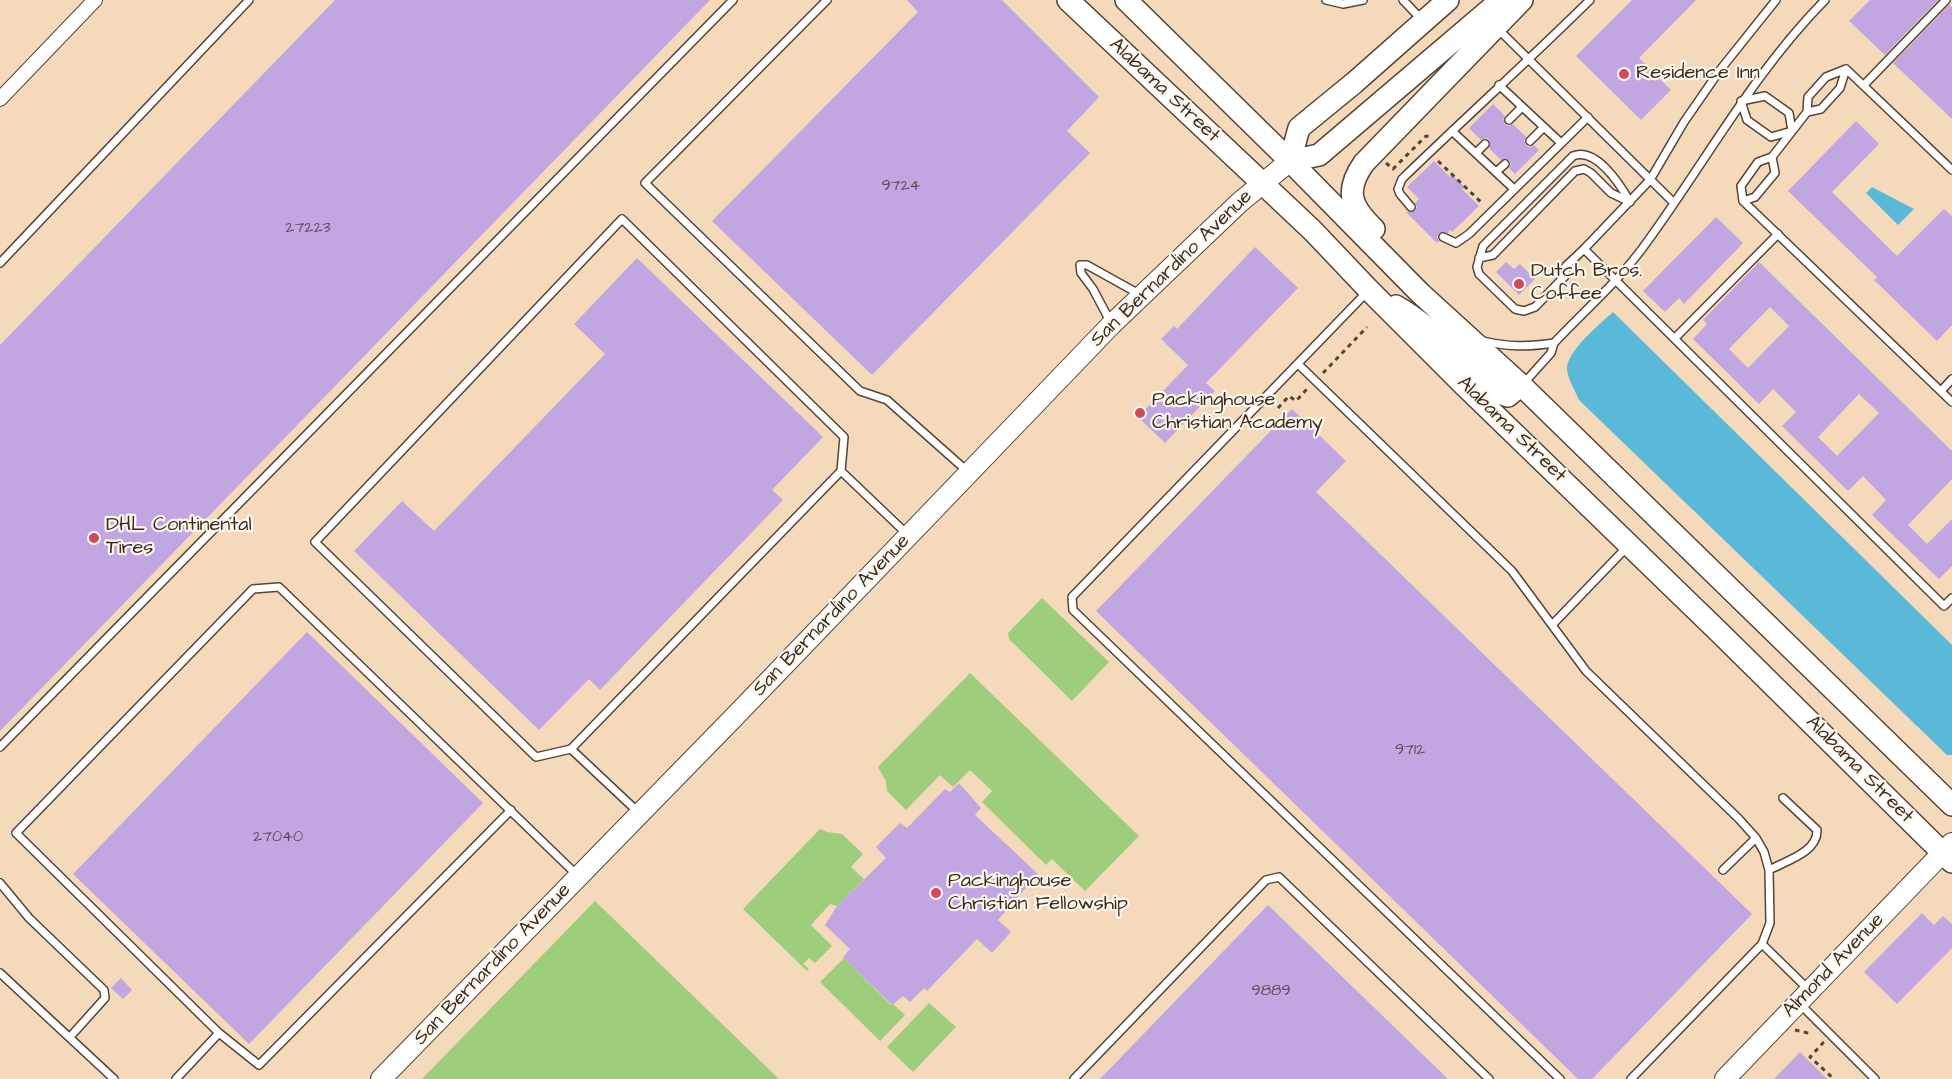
<!DOCTYPE html>
<style>
body{margin:0}
canvas{display:block;background:#f4d9bb}
</style>
<canvas width="1952" height="1079"></canvas>
<script>
const c = document.querySelector('canvas').getContext('2d');
c.lineJoin = 'round';
function paint(path, color) { c.fillStyle = color; c.fill(path, 'evenodd'); }
function trace(path, color, width, dash) { c.strokeStyle = color; c.lineWidth = width; c.lineCap = dash ? 'butt' : 'round'; c.setLineDash(dash || []); c.stroke(path); }
function label(font, color, halo, rows, align = 'center') {
  c.font = font + ' "Architects Daughter",sans-serif'; c.lineWidth = 4.5; c.setLineDash([]); c.textBaseline = 'middle'; c.strokeStyle = halo; c.fillStyle = color; for (const [text, x, y, turn = 0] of rows) {
    c.save(); c.translate(x, y); c.rotate((+turn || 0) * Math.PI / 180); c.textAlign = isNaN(turn) ? turn : align; if (halo) c.strokeText(text, 0, 0); c.fillText(text, 0, 0); c.restore();
  }
}
const green = new Path2D(`
 M 1042,598 L 1109,662 L 1072,701 L 1009,639 L 1008,633 Z
 M 970,673 L 1139,836 L 1085,891 L 1052,859 L 1046,865 L 982,802 L 992,791 L 970,770 L 953,787 L 940,775 L 906,810 L 887,791 L 886,781 L 878,767 Z
 M 820,829 L 827,832 L 842,834 L 863,854 L 851,867 L 864,879 L 837,906 L 830,904 L 811,925 L 832,946 L 815,963 L 809,958 L 803,964 L 809,969 L 807,971 L 743,909 Z
 M 595,901 L 779,1079 L 422,1079 Z
 M 844,958 L 891,1005 L 893,1004 L 905,1015 L 880,1041 L 820,982 Z
 M 929,1003 L 956,1027 L 913,1072 L 887,1047 Z`);
const water = new Path2D(`
 M 1872,187 L 1914,209 L 1898,225 L 1866,193 Z
 M 1613,312 L 1952,645 L 1952,755 L 1947,755 L 1579,400 C 1575,390 1567,378 1567,368 C 1568,350 1600,324 1613,312 Z`);
const building = new Path2D(`
 M 335,0 L 710,0 L 0,731 L 0,345 Z
 M 907,0 L 1002,0 L 1099,97 L 1067,131 L 1090,153 L 872,375 L 712,221 L 918,12 Z
 M 1632,0 L 1696,0 L 1639,58 L 1671,90 L 1641,120 L 1576,56 Z
 M 1870,0 L 1938,0 L 1885,55 L 1849,21 Z
 M 1949,5 L 1952,7 L 1952,119 L 1893,63 Z
 M 1493,104 L 1505,116 L 1503,119 L 1505,124 L 1508,126 L 1513,124 L 1526,137 L 1524,140 L 1526,145 L 1529,147 L 1534,145 L 1539,150 L 1515,174 L 1509,168 L 1511,163 L 1509,160 L 1501,160 L 1489,148 L 1489,140 L 1486,138 L 1481,140 L 1469,128 Z
 M 1856,121 L 1879,144 L 1832,192 L 1897,256 L 1944,209 L 1952,216 L 1952,325 L 1937,341 L 1874,280 L 1877,277 L 1788,191 Z
 M 1434,161 L 1450,177 L 1452,175 L 1465,187 L 1462,189 L 1479,206 L 1452,232 L 1450,230 L 1448,233 L 1439,233 L 1437,237 L 1439,241 L 1437,243 L 1406,212 L 1415,211 L 1417,207 L 1415,203 L 1419,199 L 1407,187 Z
 M 1716,217 L 1743,243 L 1684,304 L 1679,298 L 1665,312 L 1643,291 Z
 M 1255,247 L 1298,288 L 1206,383 L 1215,391 L 1165,443 L 1138,417 L 1188,365 L 1161,339 L 1174,326 L 1177,329 Z
 M 637,258 L 823,437 L 772,490 L 783,500 L 600,690 L 589,679 L 539,730 L 354,551 L 402,501 L 434,531 L 605,354 L 574,324 Z
 M 1506,262 L 1514,269 L 1520,264 L 1535,279 L 1519,295 L 1496,272 Z
 M 1759,262 L 1952,451 L 1952,479 L 1908,525 L 1927,544 L 1952,519 L 1952,566 L 1939,579 L 1872,515 L 1886,500 L 1863,476 L 1848,491 L 1782,426 L 1796,412 L 1773,389 L 1759,404 L 1693,339 L 1707,324 L 1703,320 ZM 1770,307 L 1789,326 L 1748,368 L 1729,349 ZM 1859,394 L 1879,413 L 1837,456 L 1818,437 Z
 M 1292,409 L 1346,461 L 1316,492 L 1752,914 L 1592,1079 L 1578,1079 L 1096,611 Z
 M 307,632 L 483,803 L 249,1044 L 73,874 Z
 M 959,783 L 981,808 L 975,815 L 1038,874 L 998,920 L 1011,932 L 992,953 L 977,939 L 927,991 L 924,988 L 910,1002 L 903,996 L 892,1005 L 843,957 L 850,949 L 825,925 L 837,906 L 886,858 L 876,847 L 900,823 L 907,828 L 945,789 L 950,792 Z
 M 1268,905 L 1448,1079 L 1100,1079 Z
 M 1922,913 L 1934,925 L 1943,916 L 1952,924 L 1952,948 L 1897,1004 L 1864,972 Z
 M 121,978 L 132,990 L 123,999 L 111,988 Z
 M 1800,1052 L 1827,1079 L 1774,1079 Z`);
const path = new Path2D(`
 M 1438,161 L 1483,204
 M 1386,163 L 1393,169 L 1426,136 L 1432,137
 M 1323,373 L 1367,327
 M 1278,408 L 1289,396 L 1296,401 L 1307,389
 M 1795,1030 L 1812,1034
 M 1822,1042 L 1823,1043 L 1810,1057 L 1834,1079`);
const lane = new Path2D(`
 M 827,0 L 645,183 L 860,391 L 887,400 L 967,471
 M 1326,0 L 1343,4 L 1363,0
 M 1403,0 L 1422,20
 M 1776,0 L 1720,70 L 1684,122 L 1650,180 L 1584,249 L 1944,606 L 1952,598
 M 1499,30 L 1674,203
 M 1846,69 L 1952,170
 M 1846,69 L 1840,88 L 1821,109 L 1807,112 L 1808,97 L 1826,77 Z
 M 1499,85 L 1561,143
 M 1864,85 L 1946,0
 M 1765,96 L 1789,113 L 1792,131 L 1771,137 L 1747,120 L 1741,101 Z
 M 1509,120 L 1522,107
 M 1452,131 L 1514,189
 M 1530,141 L 1544,127
 M 1476,153 L 1485,144
 M 1772,157 L 1775,173 L 1755,197 L 1743,201 L 1741,186 L 1758,162 Z
 M 1772,157 L 1807,112
 M 1496,172 L 1505,164
 M 1743,201 L 1952,402
 M 1411,207 L 1400,194 L 1398,189 L 1402,179 C 1464,119 1528,61 1590,0
 M 1443,237 L 1456,243 L 1469,234 L 1588,117
 M 1584,249 L 1566,266 L 1565,276 L 1535,307 L 1524,311 L 1515,309 L 1479,274 L 1477,267 L 1483,246 L 1573,156 C 1596,147 1620,184 1630,202
 M 1479,258 L 1493,255 L 1575,171 L 1584,169 L 1591,173 L 1611,193 L 1630,202
 M 0,263 L 249,0
 M 1367,292 L 1072,597 L 1073,610 L 1560,1079
 M 1111,323 L 1093,289 L 1081,273 L 1080,265 L 1087,265 L 1141,295
 M 1675,338 L 1778,234
 M 1483,341 C 1509,347 1527,347 1554,343
 M 1298,364 L 1512,571 L 1586,671 L 1739,819 L 1756,838 L 1764,852 L 1769,870 L 1770,923 L 1762,944 L 1631,1079
 M 1524,383 L 1551,353 L 1554,343 C 1585,310 1621,279 1647,242 C 1706,161 1754,72 1825,0
 M 1941,391 L 1952,379
 M 1552,625 L 1627,547
 M 0,747 L 733,0
 M 571,749 L 841,471
 M 638,812 L 571,749 L 536,757 L 315,542 L 622,219 L 844,437 L 841,471 L 908,535
 M 1723,870 L 1756,838
 M 1769,870 C 1786,861 1818,852 1817,830 L 1783,798
 M 0,883 L 29,918 L 104,990 L 105,998 L 70,1037
 M 1762,944 L 1809,990
 M 0,973 L 114,1079
 M 1799,1003 L 1875,1079
 M 219,1033 L 16,833 L 253,589 L 279,587 L 577,875
 M 176,1079 L 219,1033 L 259,1065 L 511,810
 M 1074,1079 L 1266,880 L 1279,877 L 1489,1079`);
const street = new Path2D(`
 M 0,99 L 95,0`);
const secondary = new Path2D(`
 M 381,1079 L 741,710 L 1112,324 L 1240,202 L 1290,161
 M 1725,1079 L 1952,843`);
const primary = new Path2D(`
 M 1068,0 L 1313,231 L 1369,290 L 1465,386 L 1720,633 L 1952,862
 M 1126,0 L 1290,161 L 1420,293 L 1521,385 L 1952,805
 M 1290,161 L 1319,155 L 1501,0
 M 1290,161 L 1299,128 L 1354,83 L 1448,0
 M 1374,229 C 1351,207 1344,191 1364,163 L 1522,0
 M 1396,306 C 1437,330 1466,365 1502,394 L 1508,396 L 1521,385`);
const markers = [
 [1624,74,6,"#d1495b"],
 [1519,284,6,"#d1495b"],
 [1140,413,6,"#d1495b"],
 [94,538,6,"#d1495b"],
 [936,893,6,"#d1495b"]
];
const numberNames = [
 ["9724",901,187],
 ["27223",308,229],
 ["9712",1410,751],
 ["27040",278,838],
 ["9889",1271,992]
];
const poiNames = [
 ["Residence Inn",1636,74],
 ["Dutch Bros.",1531,272],
 ["Coffee",1531,295],
 ["Packinghouse",1152,401],
 ["Christian Academy",1152,424],
 ["DHL Continental",106,526],
 ["Tires",106,549],
 ["Packinghouse",948,882],
 ["Christian Fellowship",948,905]
];
const streetNames = [
 ["Alabama Street",1164,91,43],
 ["San Bernardino Avenue",1172,269,-44],
 ["Alabama Street",1511,430,44],
 ["San Bernardino Avenue",832,616,-46],
 ["Alabama Street",1859,770,45],
 ["San Bernardino Avenue",493,965,-46],
 ["Almond Avenue",1834,966,-46]
];
paint(green, '#9ecd7c');
paint(water, '#5ab8d8');
paint(building, '#c1a6e2');
trace(lane, '#574436', 10);
trace(street, '#574436', 16);
trace(secondary, '#574436', 22);
trace(primary, '#574436', 24);
trace(path, '#574436', 3, [4.5, 4.5]);
trace(lane, '#fff', 7);
trace(street, '#fff', 14);
trace(secondary, '#fff', 20);
trace(primary, '#fff', 21);
for (const [x, y, r, color] of markers) { const dot = new Path2D(); dot.arc(x, y, r, 0, 2 * Math.PI); c.fillStyle = color; c.fill(dot); trace(dot, '#fbf7ec', 2); }
label('16px', '#5c494f', null, numberNames);
label('20px', '#3b2a1e', '#fbf7ec', poiNames, 'left');
label('20px', '#3b2a1e', '#fbf7ec', streetNames);
</script>
